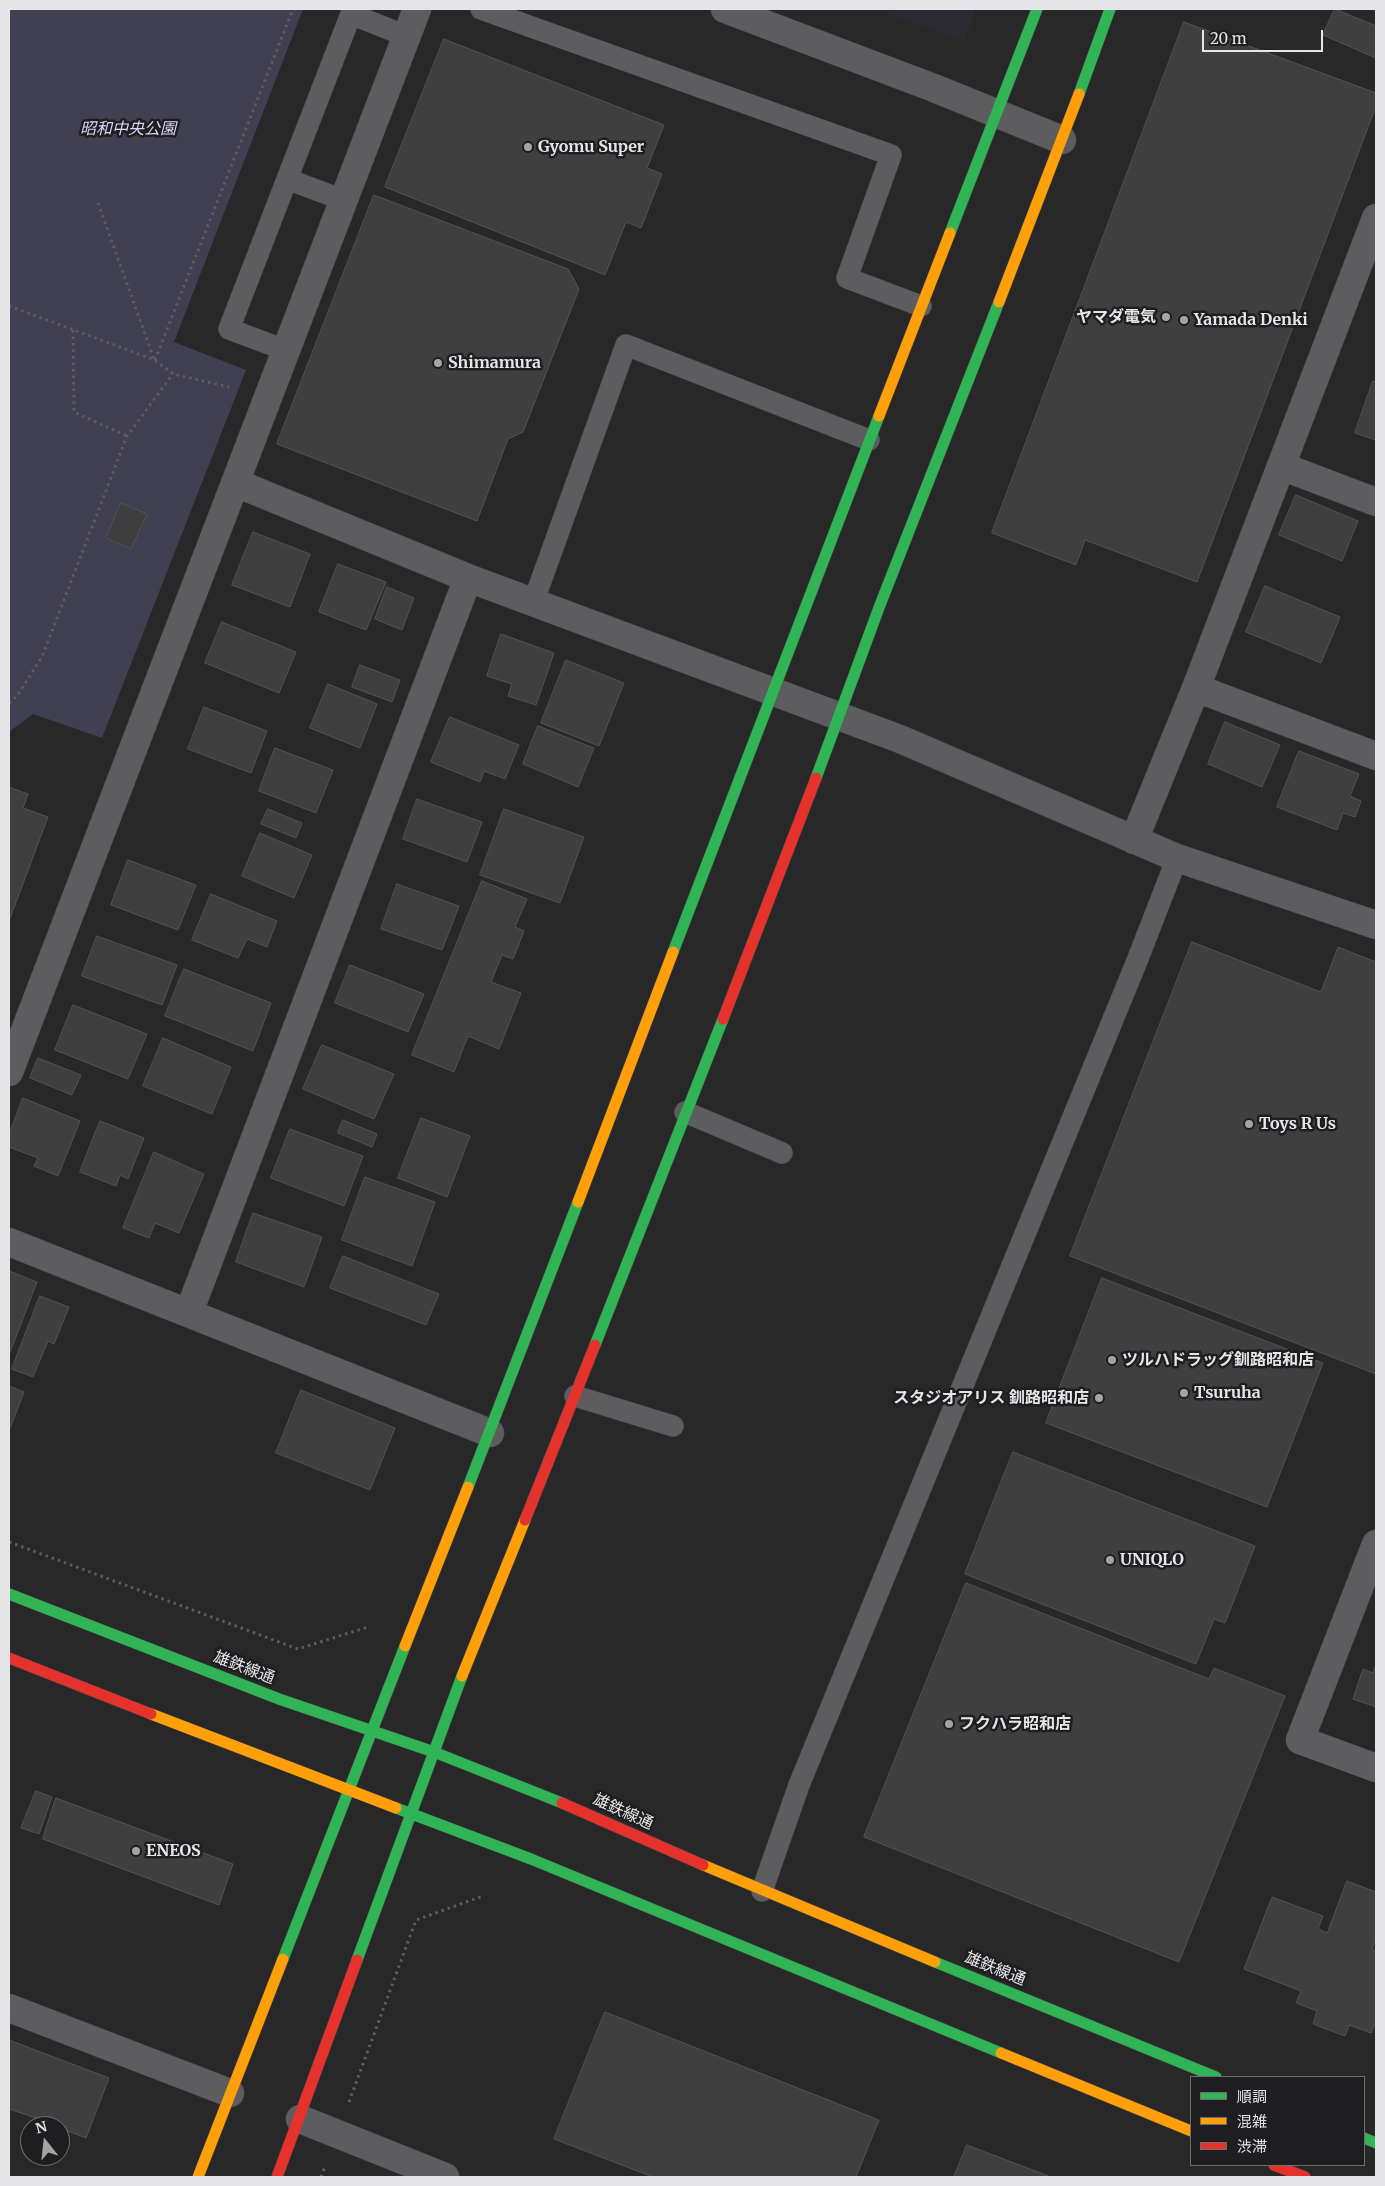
<!DOCTYPE html>
<meta charset="utf-8">
<style>
body{margin:0}
#map{position:relative;width:1385px;height:2186px;overflow:hidden;background:#282829;font-family:Merriweather,"Noto Sans JP",serif}
canvas{display:block}
.frame{position:absolute;inset:0;border:10px solid #e6e6e8;pointer-events:none}
.legend{position:absolute;left:1190px;top:2076px;width:175px;height:90px;box-sizing:border-box;background:#1e1e21;border:1px solid #6e6e71;margin:0;padding:6px 9px;list-style:none;font-size:15px;color:#e6e6e8}
.legend li{display:flex;align-items:center;gap:10px;height:25px}
.legend b{width:25px;border:1px solid #6e6e71}
.north{position:absolute;left:20px;top:2116px;width:50px;height:50px;box-sizing:border-box;background:#1e1e21;border:1px solid #6e6e71;border-radius:50%;rotate:344deg;font-size:14px;font-weight:700;line-height:20px;text-align:center;color:#e6e6e8}
.north::after{content:'';display:block;margin:auto;width:18px;height:22px;background:#a4a4a5;clip-path:polygon(50% 0,100% 100%,50% 72%,0 100%)}
.scale{position:absolute;left:1202px;top:30px;width:121px;height:22px;box-sizing:border-box;border:2px solid #e6e6e8;border-top:0;padding-left:6px;font-size:15px;line-height:18px;white-space:nowrap;color:#e6e6e8;-webkit-text-stroke:4px #1e1e21;paint-order:stroke}
</style>
<div id="map">
<canvas width="1385" height="2186"></canvas>
<div class="frame"></div>
<ul class="legend">
<li><b style="height:6px;background:#30b455"></b>順調</li>
<li><b style="height:6px;background:#ff9f0a"></b>混雑</li>
<li><b style="height:6px;background:#e5322d"></b>渋滞</li>
</ul>
<div class="north">N</div>
<div class="scale">20 m</div>
</div>
<script>
const c = document.querySelector('canvas').getContext('2d');
c.lineJoin = 'round';
function paint(path, color) { c.fillStyle = color; c.fill(path, 'evenodd'); }
function trace(path, color, width, dash) { c.strokeStyle = color; c.lineWidth = width; c.lineCap = dash ? 'butt' : 'round'; c.setLineDash(dash || []); c.stroke(path); }
function label(font, color, halo, rows, align = 'center') {
  c.font = font + ' Merriweather,"Noto Sans JP",serif'; c.lineWidth = 5; c.setLineDash([]); c.textBaseline = 'middle'; c.strokeStyle = halo; c.fillStyle = color; for (const [text, x, y, turn = 0] of rows) {
    c.save(); c.translate(x, y); c.rotate((+turn || 0) * Math.PI / 180); c.textAlign = isNaN(turn) ? turn : align; if (halo) c.strokeText(text, 0, 0); c.fillText(text, 0, 0); c.restore();
  }
}
const built = new Path2D(`
 M 877,9 L 976,9 L 964,42 Z`);
const green = new Path2D(`
 M 9,9 L 303,9 L 174,342 L 246,370 L 102,738 L 33,714 L 9,732 Z`);
const building = new Path2D(`
 M 1335,9 L 1376,26 L 1376,58 L 1323,35 Z
 M 1184,22 L 1376,93 L 1376,106 L 1197,582 L 1085,540 L 1076,565 L 992,533 Z
 M 444,39 L 664,125 L 647,168 L 662,174 L 641,228 L 626,222 L 605,275 L 385,187 Z
 M 374,195 L 568,269 L 579,289 L 523,432 L 508,439 L 477,521 L 277,444 Z
 M 1373,381 L 1376,382 L 1376,440 L 1355,433 Z
 M 1296,495 L 1358,521 L 1342,561 L 1279,535 Z
 M 121,503 L 147,514 L 131,549 L 106,538 Z
 M 253,532 L 310,554 L 290,607 L 232,585 Z
 M 338,564 L 386,582 L 366,630 L 319,612 Z
 M 1265,586 L 1340,617 L 1321,663 L 1246,632 Z
 M 387,587 L 414,598 L 402,630 L 375,619 Z
 M 222,622 L 296,652 L 279,693 L 205,663 Z
 M 501,634 L 554,653 L 536,705 L 508,696 L 512,684 L 487,676 Z
 M 566,660 L 624,683 L 599,746 L 541,723 Z
 M 360,665 L 400,680 L 392,702 L 352,687 Z
 M 328,684 L 377,704 L 360,748 L 310,728 Z
 M 204,707 L 267,731 L 251,773 L 188,749 Z
 M 450,717 L 519,745 L 505,779 L 484,771 L 480,782 L 431,762 Z
 M 1225,722 L 1280,745 L 1262,787 L 1208,764 Z
 M 538,726 L 594,748 L 578,787 L 523,764 Z
 M 275,748 L 333,770 L 316,813 L 259,791 Z
 M 1299,751 L 1359,774 L 1350,796 L 1361,801 L 1355,817 L 1343,813 L 1337,830 L 1277,807 Z
 M 9,787 L 28,794 L 23,808 L 48,817 L 9,921 Z
 M 417,799 L 482,822 L 467,862 L 403,839 Z
 M 268,809 L 302,823 L 296,838 L 261,824 Z
 M 504,809 L 584,837 L 560,903 L 480,875 Z
 M 260,833 L 312,855 L 294,898 L 242,876 Z
 M 128,860 L 196,885 L 178,930 L 111,905 Z
 M 482,881 L 527,899 L 515,927 L 524,931 L 513,959 L 502,955 L 491,982 L 521,993 L 499,1049 L 468,1036 L 454,1072 L 412,1055 Z
 M 397,884 L 459,906 L 442,950 L 381,929 Z
 M 211,894 L 277,921 L 267,947 L 247,939 L 238,958 L 192,940 Z
 M 97,936 L 177,965 L 162,1005 L 82,976 Z
 M 1192,942 L 1321,992 L 1338,947 L 1376,962 L 1376,1374 L 1070,1256 Z
 M 350,965 L 424,994 L 408,1032 L 335,1003 Z
 M 184,969 L 271,1003 L 253,1051 L 165,1016 Z
 M 73,1005 L 147,1034 L 128,1079 L 55,1050 Z
 M 163,1038 L 231,1067 L 212,1114 L 143,1086 Z
 M 322,1045 L 394,1074 L 374,1119 L 303,1089 Z
 M 38,1058 L 81,1075 L 72,1095 L 30,1078 Z
 M 23,1098 L 80,1121 L 58,1176 L 34,1166 L 38,1158 L 9,1147 L 9,1135 Z
 M 421,1118 L 470,1136 L 447,1197 L 398,1178 Z
 M 343,1120 L 377,1134 L 372,1147 L 338,1133 Z
 M 100,1121 L 144,1138 L 128,1179 L 120,1175 L 116,1186 L 80,1172 Z
 M 290,1129 L 363,1156 L 344,1206 L 271,1178 Z
 M 154,1152 L 204,1174 L 179,1233 L 155,1223 L 149,1238 L 123,1228 Z
 M 365,1177 L 435,1202 L 412,1266 L 342,1240 Z
 M 253,1213 L 322,1237 L 304,1287 L 236,1262 Z
 M 343,1256 L 439,1294 L 426,1325 L 330,1288 Z
 M 9,1271 L 37,1282 L 9,1355 Z
 M 1102,1278 L 1323,1363 L 1267,1507 L 1046,1423 Z
 M 40,1296 L 69,1307 L 54,1344 L 48,1341 L 33,1377 L 12,1369 Z
 M 9,1386 L 24,1392 L 9,1431 Z
 M 301,1390 L 395,1428 L 370,1490 L 276,1453 Z
 M 1013,1452 L 1255,1546 L 1225,1623 L 1214,1619 L 1196,1664 L 965,1574 Z
 M 966,1583 L 1209,1679 L 1214,1668 L 1285,1696 L 1179,1962 L 864,1837 Z
 M 1376,1664 L 1376,1707 L 1353,1699 L 1363,1669 L 1373,1673 Z
 M 36,1791 L 52,1797 L 39,1834 L 21,1828 Z
 M 56,1798 L 233,1864 L 219,1905 L 43,1839 Z
 M 1347,1881 L 1376,1892 L 1376,1937 L 1372,1949 L 1376,1951 L 1376,2020 L 1371,2033 L 1349,2025 L 1345,2036 L 1313,2024 L 1317,2011 L 1296,2003 L 1301,1991 L 1244,1969 L 1272,1897 L 1323,1916 L 1318,1929 L 1327,1933 Z
 M 605,2012 L 879,2120 L 856,2177 L 653,2177 L 554,2139 Z
 M 9,2040 L 109,2078 L 86,2138 L 60,2128 L 60,2126 L 9,2109 Z
 M 967,2145 L 1051,2177 L 954,2177 Z`);
const path = new Path2D(`
 M 98,203 L 154,359
 M 9,306 L 155,360 L 173,374 L 233,388
 M 73,330 L 74,412 L 127,436
 M 155,360 L 293,9
 M 9,703 L 17,696 L 42,657 L 127,436 L 173,374
 M 9,1542 L 298,1649 L 368,1627
 M 349,2102 L 416,1920 L 483,1896
 M 321,2177 L 325,2166`);
const lane = new Path2D(`
 M 481,9 L 891,155 L 847,278 L 921,306
 M 287,179 L 343,200
 M 285,350 L 229,329 L 351,14 L 406,36
 M 533,603 L 626,345 L 869,440
 M 685,1112 L 782,1153
 M 575,1396 L 673,1426
 M 762,1891 L 799,1785 L 1137,961 L 1177,858`);
const street = new Path2D(`
 M 725,9 L 934,88 L 1062,140
 M 1281,466 L 1376,502
 M 236,483 L 468,578 L 900,739 L 1177,858 L 1376,925
 M 1196,688 L 1376,756
 M 1134,840 L 1196,688 L 1376,218
 M 9,1072 L 417,9
 M 9,1242 L 490,1433
 M 189,1312 L 468,578
 M 1376,1544 L 1300,1740 L 1376,1768
 M 9,2008 L 230,2093
 M 300,2119 L 445,2177`);
const fast = new Path2D(`
 M 1079,94 L 1110,9
 M 950,233 L 1037,9
 M 816,778 L 880,605 L 999,302
 M 673,952 L 879,416
 M 595,1345 L 723,1019
 M 468,1487 L 578,1202
 M 9,1594 L 279,1699 L 434,1752 L 562,1803
 M 396,1808 L 531,1859 L 1001,2053
 M 283,1959 L 405,1646
 M 357,1960 L 462,1676
 M 935,1962 L 1216,2077
 M 1364,2138 L 1376,2143`);
const slow = new Path2D(`
 M 999,302 L 1079,94
 M 879,416 L 950,233
 M 578,1202 L 673,952
 M 405,1646 L 468,1487
 M 462,1676 L 525,1520
 M 151,1714 L 396,1808
 M 703,1865 L 935,1962
 M 1001,2053 L 1191,2131
 M 198,2177 L 283,1959`);
const jam = new Path2D(`
 M 723,1019 L 816,778
 M 525,1520 L 595,1345
 M 9,1658 L 151,1714
 M 562,1803 L 703,1865
 M 1274,2165 L 1305,2177
 M 277,2177 L 357,1960`);
const markers = [
 [528,147,5,"#a4a4a5"],
 [1166,317,5,"#a4a4a5"],
 [1184,320,5,"#a4a4a5"],
 [438,363,5,"#a4a4a5"],
 [1249,1124,5,"#a4a4a5"],
 [1112,1360,5,"#a4a4a5"],
 [1184,1393,5,"#a4a4a5"],
 [1099,1398,5,"#a4a4a5"],
 [1110,1560,5,"#a4a4a5"],
 [949,1724,5,"#a4a4a5"],
 [136,1851,5,"#a4a4a5"]
];
const parkNames = [
 ["昭和中央公園",128,129]
];
const poiNames = [
 ["Gyomu Super",538,147],
 ["ヤマダ電気",1156,317,"right"],
 ["Yamada Denki",1194,320],
 ["Shimamura",448,363],
 ["Toys R Us",1259,1124],
 ["ツルハドラッグ釧路昭和店",1122,1360],
 ["Tsuruha",1194,1393],
 ["スタジオアリス 釧路昭和店",1089,1398,"right"],
 ["UNIQLO",1120,1560],
 ["フクハラ昭和店",959,1724],
 ["ENEOS",146,1851]
];
const streetNames = [
 ["雄鉄線通",244,1668,21],
 ["雄鉄線通",623,1812,24],
 ["雄鉄線通",995,1969,22]
];
paint(built, '#2c2b33');
paint(green, '#413f52');
paint(building, '#3f3f40');
trace(building, '#535354', 1);
trace(lane, '#444445', 22);
trace(street, '#444445', 29);
trace(fast, '#444445', 12);
trace(slow, '#444445', 12);
trace(jam, '#444445', 12);
trace(path, '#5d5d5e', 3, [2.5, 4]);
trace(lane, '#5d5d5f', 21);
trace(street, '#5d5d5f', 28);
trace(fast, '#30b455', 11);
trace(slow, '#ff9f0a', 11);
trace(jam, '#e5322d', 11);
for (const [x, y, r, color] of markers) { const dot = new Path2D(); dot.arc(x, y, r, 0, 2 * Math.PI); c.fillStyle = color; c.fill(dot); trace(dot, '#1e1e21', 2); }
label('italic 16px', '#d8d6f9', '#1e1e21', parkNames);
label('bold 16px', '#e6e6e8', '#1e1e21', poiNames, 'left');
label('16px', '#e6e6e8', '#1e1e21', streetNames);
</script>
